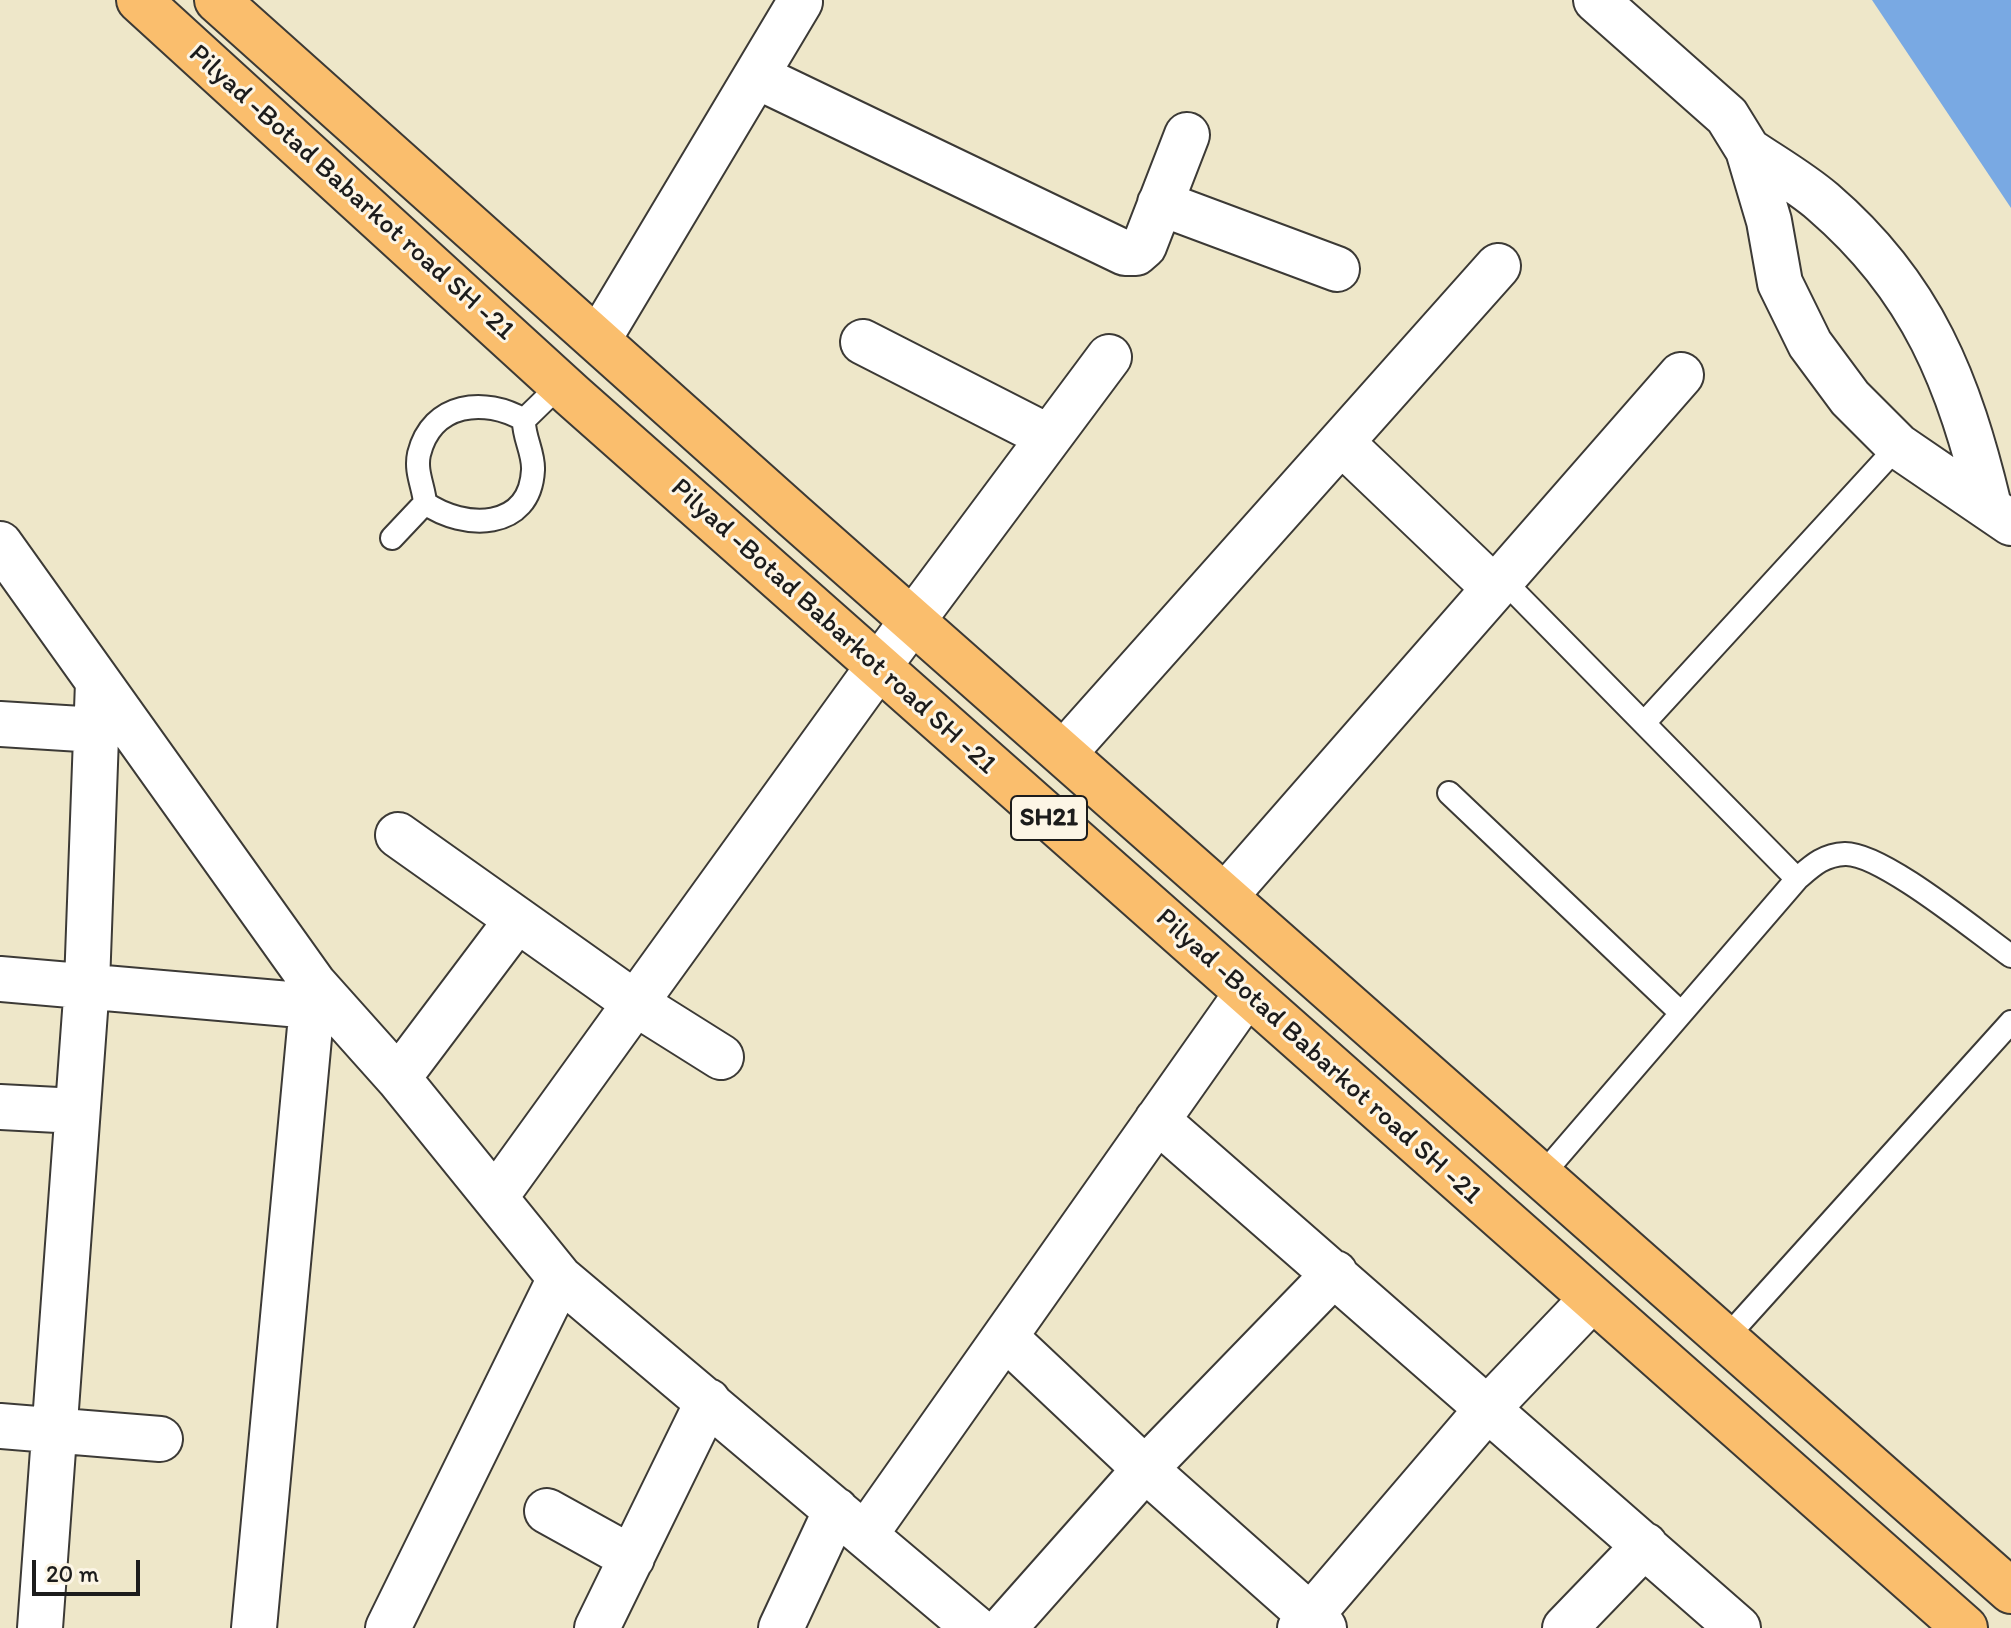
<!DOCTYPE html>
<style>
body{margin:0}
#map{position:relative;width:2011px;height:1628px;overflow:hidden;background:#eee7c9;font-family:Itim,sans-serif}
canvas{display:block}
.scale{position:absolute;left:32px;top:1560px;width:108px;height:36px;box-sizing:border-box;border:4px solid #1c1c1c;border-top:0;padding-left:10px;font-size:24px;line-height:28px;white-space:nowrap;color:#1c1c1c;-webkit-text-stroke:6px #fcf5e5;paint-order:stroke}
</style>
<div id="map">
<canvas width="2011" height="1628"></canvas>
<div class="scale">20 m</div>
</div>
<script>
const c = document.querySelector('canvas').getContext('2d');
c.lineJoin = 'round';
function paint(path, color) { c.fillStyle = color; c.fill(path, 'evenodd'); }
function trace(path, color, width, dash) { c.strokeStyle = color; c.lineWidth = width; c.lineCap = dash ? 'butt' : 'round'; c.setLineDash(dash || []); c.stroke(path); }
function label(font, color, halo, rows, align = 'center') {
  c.font = font + ' Itim,sans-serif'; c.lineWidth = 6; c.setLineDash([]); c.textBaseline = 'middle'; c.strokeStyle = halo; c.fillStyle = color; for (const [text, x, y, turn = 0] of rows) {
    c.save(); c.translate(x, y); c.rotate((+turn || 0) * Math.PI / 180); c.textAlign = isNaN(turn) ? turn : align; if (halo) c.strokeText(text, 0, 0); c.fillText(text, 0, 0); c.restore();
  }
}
const water = new Path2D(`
 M 1872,0 L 2011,0 L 2011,208 Z`);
const service = new Path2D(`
 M 425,503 C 464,530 530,531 533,470 C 534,453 523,436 524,420 L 561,384
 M 392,538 L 425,503 C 424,487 415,472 419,454 C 432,402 485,397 524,420
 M 1502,579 L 1797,879
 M 1644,723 L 1898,446
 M 1449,793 L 1681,1013
 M 1542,1175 L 1797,879 C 1812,866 1823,855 1845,854 C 1882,853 1977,932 2011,956
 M 1726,1338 L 2011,1022`);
const minor = new Path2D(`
 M 1596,0 L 1727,116 L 1748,150 L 1769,221 L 1780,283 L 1810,344 L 1850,398 L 1898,446 L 2011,523
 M 756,76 L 1125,253 L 1136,253 L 1144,246 L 1187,135
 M 1748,150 C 1773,167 1801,183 1823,202 C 1923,288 1959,382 1989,506
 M 1160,203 L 1337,269
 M 598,340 L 800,2
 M 863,342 L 1049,437
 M 1341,442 L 1494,588
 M 0,544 L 314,984 L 398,1078 L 560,1278 L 975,1628
 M 0,724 L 97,730
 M 1064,753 L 1498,266
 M 398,835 L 635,1003 L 721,1057
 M 1226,895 L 1681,375
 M 0,979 L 312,1006
 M 398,1078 L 517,920
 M 0,1107 L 77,1111
 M 1157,1120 L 1738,1628
 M 496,1196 L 878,667 L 1109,357
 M 1005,1337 L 1145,1469 L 1324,1628
 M 0,1426 L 160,1439
 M 547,1511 L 632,1558
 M 865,1535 L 1247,993
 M 40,1628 L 87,984 L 98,682
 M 254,1628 L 314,984
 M 388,1628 L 560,1278
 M 597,1628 L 708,1401
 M 781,1628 L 836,1510
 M 1004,1628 L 1145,1469 L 1335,1273
 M 1300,1628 L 1489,1407 L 1591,1300
 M 1565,1628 L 1645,1545`);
const primary = new Path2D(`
 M 139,0 L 573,396 L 1965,1628
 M 217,0 L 795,517 L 2011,1591`);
const shields = [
 [1049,818,76]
];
const shieldNames = [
 ["SH21",1049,818]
];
const streetNames = [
 ["Pilyad -Botad Babarkot road SH -21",351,193,42],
 ["Pilyad -Botad Babarkot road SH -21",833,627,42],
 ["Pilyad -Botad Babarkot road SH -21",1318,1057,42]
];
paint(water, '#79a9e3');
trace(service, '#3c3a36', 26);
trace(minor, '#3c3a36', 48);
trace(primary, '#3c3a36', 48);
trace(service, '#fff', 22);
trace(minor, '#fff', 44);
trace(primary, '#fabe6d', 44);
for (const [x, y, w] of shields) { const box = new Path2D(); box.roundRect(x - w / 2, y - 22, w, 44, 6); c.fillStyle = '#fcf5e5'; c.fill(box); trace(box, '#1c1c1c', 2); }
label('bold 26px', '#1c1c1c', null, shieldNames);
label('28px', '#1c1c1c', '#fcf5e5', streetNames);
</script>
